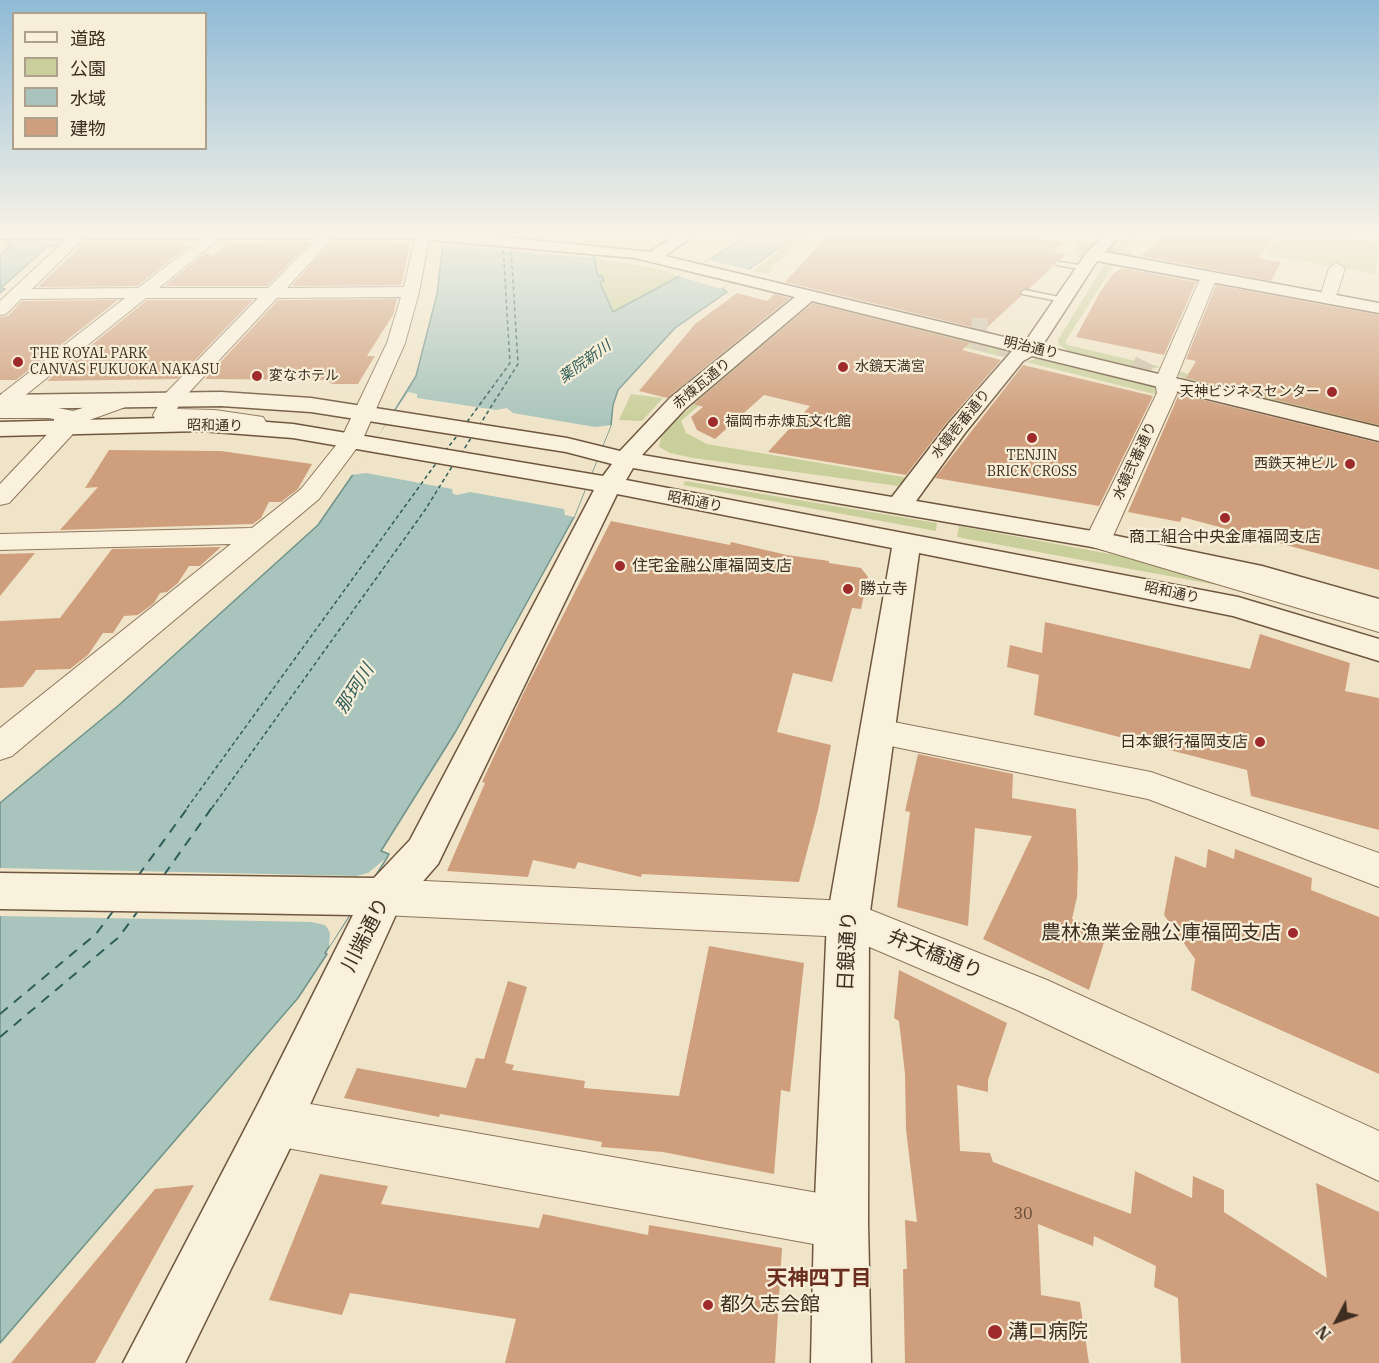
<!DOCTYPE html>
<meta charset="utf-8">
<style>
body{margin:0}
#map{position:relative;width:1379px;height:1363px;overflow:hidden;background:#f0e4c8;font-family:"IBM Plex Serif","Noto Sans JP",serif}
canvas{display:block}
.legend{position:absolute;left:12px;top:12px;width:195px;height:138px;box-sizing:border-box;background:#f7eed8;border:2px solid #ada18e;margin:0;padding:8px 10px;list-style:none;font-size:18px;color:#3d2e20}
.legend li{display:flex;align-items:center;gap:12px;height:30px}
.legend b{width:30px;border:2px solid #ada18e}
.north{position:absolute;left:1307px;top:1291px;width:60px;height:60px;-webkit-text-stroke:4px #f7eed8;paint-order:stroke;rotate:229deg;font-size:16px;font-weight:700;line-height:24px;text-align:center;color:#3d2e20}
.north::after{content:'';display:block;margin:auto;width:21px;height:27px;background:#3d2e20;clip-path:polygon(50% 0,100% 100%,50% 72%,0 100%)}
</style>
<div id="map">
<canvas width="1379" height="1363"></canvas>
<ul class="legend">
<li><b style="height:8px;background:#faf1dc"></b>道路</li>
<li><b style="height:16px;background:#c9cf9b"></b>公園</li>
<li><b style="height:16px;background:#a9c4bc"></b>水域</li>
<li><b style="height:16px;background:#cf9f7d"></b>建物</li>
</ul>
<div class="north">N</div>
</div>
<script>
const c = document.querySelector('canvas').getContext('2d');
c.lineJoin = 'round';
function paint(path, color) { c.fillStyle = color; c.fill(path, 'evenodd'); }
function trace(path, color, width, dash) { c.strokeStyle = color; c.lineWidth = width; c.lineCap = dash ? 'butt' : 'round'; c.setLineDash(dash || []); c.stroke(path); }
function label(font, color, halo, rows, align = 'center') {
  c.font = font + ' "IBM Plex Serif","Noto Sans JP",serif'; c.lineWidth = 4.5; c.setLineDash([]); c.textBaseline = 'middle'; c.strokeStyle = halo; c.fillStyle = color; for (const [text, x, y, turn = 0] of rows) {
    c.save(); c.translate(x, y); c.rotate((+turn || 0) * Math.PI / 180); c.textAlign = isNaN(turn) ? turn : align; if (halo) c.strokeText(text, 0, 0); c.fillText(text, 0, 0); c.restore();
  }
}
const green = new Path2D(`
 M 803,233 L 812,233 L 769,269 L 772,270 L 767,274 L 753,271 Z
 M 1129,233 L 1139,233 L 1122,252 L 1127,256 L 1379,302 L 1379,304 L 1111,254 Z
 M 1277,233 L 1325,233 L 1379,242 L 1375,274 L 1266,255 Z
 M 593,258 L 661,269 L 678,276 L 613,312 L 599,281 Z
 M 1105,263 L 1198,279 L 1197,282 L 1114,265 L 1065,342 L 1068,345 L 1161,367 L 1145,370 L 1070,352 L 1059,345 L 1058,340 Z
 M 824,306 L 997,348 L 1006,353 L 1003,357 L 810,310 L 681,421 L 686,433 L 707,444 L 909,478 L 898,486 L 693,458 L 670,453 L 659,447 L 661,437 L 676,420 L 720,381 L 804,310 Z
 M 1038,358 L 1152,386 L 1156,387 L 1158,395 L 1026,362 Z
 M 1177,371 L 1379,419 L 1379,427 L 1189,381 L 1178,375 Z
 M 631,394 L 663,398 L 642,421 L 619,420 Z
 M 685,481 L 937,523 L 936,531 L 683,485 Z
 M 959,526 L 1218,574 L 1250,591 L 957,537 Z`);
const water = new Path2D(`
 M 19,233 L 69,233 L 62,245 L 47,247 L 1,288 L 5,289 L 0,293 L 0,255 L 11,246 L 6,243 Z
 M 444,233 L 589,233 L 598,276 L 602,276 L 604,281 L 600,282 L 613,312 L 711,259 L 748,233 L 800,233 L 722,288 L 727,292 L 675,328 L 618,390 L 613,405 L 611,425 L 574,517 L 456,731 L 381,851 L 389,854 L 387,858 L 325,953 L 327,954 L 298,998 L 0,1343 L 0,803 L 119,705 L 318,525 L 374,444 L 416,376 L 437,294 Z`);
const pier = new Path2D(`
 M 444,233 L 535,233 L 590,237 L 593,258 L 452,246 L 443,248 Z
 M 711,259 L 714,261 L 750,270 L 721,289 L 678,276 Z
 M 408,392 L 417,394 L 417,398 L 496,410 L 507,408 L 513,413 L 595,427 L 611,425 L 574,517 L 565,515 L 564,509 L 470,492 L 457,495 L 453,494 L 452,489 L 366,473 L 351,475 Z
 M 385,859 L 329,947 L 330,933 L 328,929 L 325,925 L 312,922 L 0,916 L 0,868 L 356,876 L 368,873 Z`);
const ferryFar1 = new Path2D(`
 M 510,233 L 510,240
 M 467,422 L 510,363 L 503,246
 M 479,426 L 518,364 L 511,247
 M 445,451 L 457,436
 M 461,454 L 471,438
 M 187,808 L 437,462
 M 212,808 L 425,510 L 453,465`);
const ferry = new Path2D(`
 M 164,875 L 213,806
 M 138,876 L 189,806
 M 0,1014 L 96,934 L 114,910
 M 0,1037 L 119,937 L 138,911`);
const building = new Path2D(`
 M 830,233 L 1011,233 L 1065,243 L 1053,251 L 1067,254 L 1060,260 L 1053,259 L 1054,265 L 1029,289 L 1020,290 L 1021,296 L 984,330 L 785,282 Z
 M 1164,233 L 1279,233 L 1258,258 L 1280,262 L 1280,264 L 1271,281 L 1141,256 Z
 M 331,242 L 410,244 L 401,285 L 292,286 Z
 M 84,243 L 178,243 L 188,247 L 137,286 L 38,287 Z
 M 309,243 L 267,286 L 165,286 L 205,253 L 212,256 L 227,244 Z
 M 1122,268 L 1196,282 L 1164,355 L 1076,337 L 1100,292 L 1112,275 Z
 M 1216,285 L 1379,315 L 1379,425 L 1186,378 L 1196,361 L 1186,359 Z
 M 737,293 L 767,301 L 774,294 L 790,298 L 667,398 L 639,391 L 695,324 Z
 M 397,299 L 393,315 L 367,356 L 375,356 L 358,384 L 332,384 L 327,380 L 205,379 L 278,300 Z
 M 118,300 L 16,380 L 0,380 L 0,317 L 8,316 L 22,301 Z
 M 147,300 L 253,300 L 177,379 L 47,381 Z
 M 813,303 L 970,343 L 962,350 L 1001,360 L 947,422 L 906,475 L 768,452 L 810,406 L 764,395 L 715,439 L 697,430 L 691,417 L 703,407 L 694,404 Z
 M 1023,365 L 1153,396 L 1099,506 L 935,478 Z
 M 1179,394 L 1379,443 L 1379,570 L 1182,517 L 1180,522 L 1128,512 Z
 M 109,450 L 221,451 L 312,464 L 298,489 L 281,502 L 269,502 L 261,518 L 253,524 L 60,530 L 98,487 L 85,488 Z
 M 611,521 L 730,545 L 731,542 L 787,555 L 829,561 L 829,563 L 861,568 L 868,577 L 861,609 L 852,608 L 832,682 L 793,673 L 777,732 L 831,745 L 818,810 L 799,882 L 642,874 L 641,877 L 578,862 L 575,869 L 533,860 L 528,877 L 447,871 L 485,783 L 482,782 L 524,692 Z
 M 221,547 L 200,566 L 189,566 L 178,583 L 167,592 L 160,593 L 154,603 L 138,615 L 124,616 L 113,633 L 103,633 L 88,655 L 70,669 L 36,670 L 23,687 L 0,688 L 0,621 L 60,618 L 112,549 Z
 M 35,553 L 0,596 L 0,554 Z
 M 1045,622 L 1250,669 L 1260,634 L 1350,663 L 1345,691 L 1379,698 L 1379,830 L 1251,796 L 1247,770 L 1034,715 L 1039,675 L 1007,667 L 1010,645 L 1042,653 Z
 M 918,754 L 1013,774 L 1012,798 L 1076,809 L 1078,866 L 1077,897 L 1072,919 L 1106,936 L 1089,990 L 983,939 L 1032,836 L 975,828 L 968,926 L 897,907 L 910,812 L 905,811 Z
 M 1208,849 L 1234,859 L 1235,849 L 1312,878 L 1311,890 L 1379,917 L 1379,1074 L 1191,990 L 1195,959 L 1164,915 L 1175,856 L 1206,868 Z
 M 709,946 L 804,963 L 790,1092 L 781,1090 L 774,1174 L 663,1152 L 601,1147 L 602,1142 L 440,1114 L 439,1117 L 344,1098 L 357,1068 L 466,1088 L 476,1058 L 484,1059 L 508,981 L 527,987 L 505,1063 L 514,1065 L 512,1070 L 585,1081 L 584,1088 L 679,1096 Z
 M 899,970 L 1007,1023 L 988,1080 L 988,1092 L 957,1085 L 960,1151 L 990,1153 L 993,1162 L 1131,1214 L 1135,1171 L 1192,1198 L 1193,1176 L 1224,1190 L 1224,1212 L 1327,1278 L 1316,1183 L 1379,1212 L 1379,1363 L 1181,1363 L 1178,1298 L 1154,1287 L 1156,1266 L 1094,1236 L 1093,1246 L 1038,1224 L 1041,1295 L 1080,1302 L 1089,1363 L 905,1363 L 903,1269 L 907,1269 L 905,1220 L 917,1222 L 906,1129 L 905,1074 L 899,1021 L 894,1018 Z
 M 320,1174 L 388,1186 L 381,1204 L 539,1228 L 543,1214 L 648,1235 L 649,1225 L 782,1248 L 775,1363 L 505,1363 L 516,1319 L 350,1293 L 342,1315 L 269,1300 Z
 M 194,1185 L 95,1363 L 11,1363 L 155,1189 Z`);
const streetTunnelFar1 = new Path2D(`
 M 1076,248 L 1130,258
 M 1154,275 L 1156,263
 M 979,332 L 980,318`);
const streetTunnel = new Path2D(`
 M 979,331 L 979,340 L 1011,348
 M 1136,379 L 1149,353`);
const lane = new Path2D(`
 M 1371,233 L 1379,233 L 1379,236 L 1372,234 Z
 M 1054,261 L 1085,266 L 1089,268 L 1085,270 L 1057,265 Z
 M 1025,290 L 1064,298 L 1068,300 L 1064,302 L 1022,294 L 1021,292 Z`);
const street = new Path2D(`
 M 73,233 L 89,233 L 32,289 L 138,288 L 210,233 L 226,233 L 159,288 L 268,288 L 322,233 L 336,234 L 287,288 L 404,287 L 416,233 L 430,233 L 419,292 L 405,343 L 362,441 L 319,499 L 12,756 L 0,760 L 0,728 L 231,544 L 0,550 L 0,534 L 252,528 L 301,489 L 341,439 L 387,343 L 401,297 L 277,298 L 181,401 L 177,409 L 215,410 L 263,417 L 266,422 C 259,432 255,435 243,432 L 241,426 L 215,422 L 164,421 L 156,420 L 153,415 L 164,395 L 258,298 L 146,298 L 12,406 L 48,406 L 73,411 L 124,395 L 131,397 L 134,401 L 131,405 L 84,422 L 9,503 L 0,505 L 0,484 L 54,427 L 54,419 L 48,418 L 0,418 L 0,395 L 125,298 L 21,299 L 6,314 L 0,315 L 0,301 Z
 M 1337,263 L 1345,268 L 1337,294 L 1329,299 L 1323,298 L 1321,294 L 1329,268 Z
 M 1209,272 L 1217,277 L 1175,381 L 1177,393 L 1113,536 L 1379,612 L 1379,632 L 1089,546 L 1085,540 L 1157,393 L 1155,381 L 1201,277 Z
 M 878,719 L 1151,772 L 1379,853 L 1379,887 L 1148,799 L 866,741 L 861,732 L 866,723 Z
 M 383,879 L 848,901 L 1047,980 L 1379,1131 L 1379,1181 L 1017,1010 L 846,937 L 383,915 L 369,909 L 363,897 L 369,885 Z
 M 276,1098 L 841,1197 L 859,1205 L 867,1223 L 859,1241 L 841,1249 L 276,1146 L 259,1139 L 252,1122 L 259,1105 Z`);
const secondary = new Path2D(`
 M 0,233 L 463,233 L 650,252 L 679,233 L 697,233 L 665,256 L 1025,342 L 1087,252 L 1106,233 L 1123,233 L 1105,252 L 1379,303 L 1379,313 L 1097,261 L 1042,346 L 1379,427 L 1379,441 L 1032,356 L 1023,361 L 965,433 L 916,501 L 1098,532 L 1262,566 L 1379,599 L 1379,619 L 1257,583 L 1098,548 L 633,468 L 626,480 L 1238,597 L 1379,639 L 1379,661 L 1233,616 L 919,553 L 869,919 L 868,1223 L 871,1363 L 811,1363 L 814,1223 L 827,919 L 892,548 L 617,494 L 438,864 L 398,910 L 294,1140 L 185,1363 L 123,1363 L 258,1104 L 353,915 L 0,909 L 0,873 L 374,878 L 410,840 L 594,490 L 293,438 L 201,431 L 0,436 L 0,422 L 201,417 L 293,424 L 603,476 L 612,464 L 566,452 L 311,412 L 221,406 L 0,409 L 0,395 L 221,392 L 311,398 L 567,438 L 620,451 L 670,398 L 795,297 L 635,258 L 410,238 L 0,239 ZM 812,301 L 1012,351 L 949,423 L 892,497 L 642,455 L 686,408 Z`);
const markers = [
 [18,362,6,"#9e2a2b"],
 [843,367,6,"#9e2a2b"],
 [257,376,6,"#9e2a2b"],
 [1332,392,6,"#9e2a2b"],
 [713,422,6,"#9e2a2b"],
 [1032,438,6,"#9e2a2b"],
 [1350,464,6,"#9e2a2b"],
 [1225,518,6,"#9e2a2b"],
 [620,566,6,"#9e2a2b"],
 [848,589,6,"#9e2a2b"],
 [1260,742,6,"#9e2a2b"],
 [1293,933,6,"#9e2a2b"],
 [708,1305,6,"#9e2a2b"],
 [995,1332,8,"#9e2a2b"]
];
const farStreetnames = [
 ["明治通り",1031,348,13],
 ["赤煉瓦通り",702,384,-40],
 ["水鏡壱番通り",961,424,-51],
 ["昭和通り",215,426,1],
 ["水鏡弐番通り",1135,461,-65],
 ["昭和通り",695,502,11],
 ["昭和通り",1172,593,12]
];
const farPoinames = [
 ["THE ROYAL PARK",30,354],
 ["CANVAS FUKUOKA NAKASU",30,370],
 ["水鏡天満宮",855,367],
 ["変なホテル",269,376],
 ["天神ビジネスセンター",1320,392,"right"],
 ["福岡市赤煉瓦文化館",725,422],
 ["TENJIN",1032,456,"center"],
 ["BRICK CROSS",1032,472,"center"],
 ["西鉄天神ビル",1338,464,"right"]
];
const farWaternames = [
 ["薬院新川",585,362,-36]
];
const poiNames = [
 ["商工組合中央金庫福岡支店",1225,537,"center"],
 ["住宅金融公庫福岡支店",632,566],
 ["勝立寺",860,589],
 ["日本銀行福岡支店",1248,742,"right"]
];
const nearNumbernames = [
 ["30",1023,1214]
];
const waterNames = [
 ["那珂川",355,689,-57]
];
const nearPoinames = [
 ["農林漁業金融公庫福岡支店",1281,933,"right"],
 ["都久志会館",720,1305],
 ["溝口病院",1008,1332]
];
const nearStreetnames = [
 ["川端通り",366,935,-63],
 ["日銀通り",848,951,-87],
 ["弁天橋通り",935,955,22]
];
const nearNeighbourhoodnames = [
 ["天神四丁目",819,1279]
];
paint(green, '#c9cf9b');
paint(water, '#a9c4bc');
trace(water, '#6f938a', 1.5);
paint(pier, '#f0e4c8');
trace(ferryFar1, '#2f5d5a', 1.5, [4, 3]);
trace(ferry, '#2f5d5a', 2, [10, 8]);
paint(building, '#cf9f7d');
trace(streetTunnelFar1, '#ccc0a6', 16, [16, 8]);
trace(streetTunnel, '#ccc0a6', 20, [20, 10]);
trace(lane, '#8d765c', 3);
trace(street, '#8d765c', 2);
trace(secondary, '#6f573f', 3);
paint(lane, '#faf1dc');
paint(street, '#faf1dc');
paint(secondary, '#faf1dc');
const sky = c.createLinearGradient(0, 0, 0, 424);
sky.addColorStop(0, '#8fbad6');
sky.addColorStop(0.55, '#f8f3e6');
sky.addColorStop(1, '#f8f3e600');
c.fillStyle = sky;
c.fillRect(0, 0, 1379, 424);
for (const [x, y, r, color] of markers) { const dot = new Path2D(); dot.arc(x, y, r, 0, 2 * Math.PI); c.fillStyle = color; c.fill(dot); trace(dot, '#f7eed8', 2); }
label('14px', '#3d2e20', '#f7eed8', farStreetnames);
label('14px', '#3d2e20', '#f7eed8', farPoinames, 'left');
label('italic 15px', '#2f5d5a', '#f7eed8', farWaternames);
label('16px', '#3d2e20', '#f7eed8', poiNames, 'left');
label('16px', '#624a37', null, nearNumbernames);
label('italic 18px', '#2f5d5a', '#f7eed8', waterNames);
label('20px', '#3d2e20', '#f7eed8', nearPoinames, 'left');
label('20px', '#3d2e20', '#f7eed8', nearStreetnames);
label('bold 21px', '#6b2e1e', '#f7eed8', nearNeighbourhoodnames);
</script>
